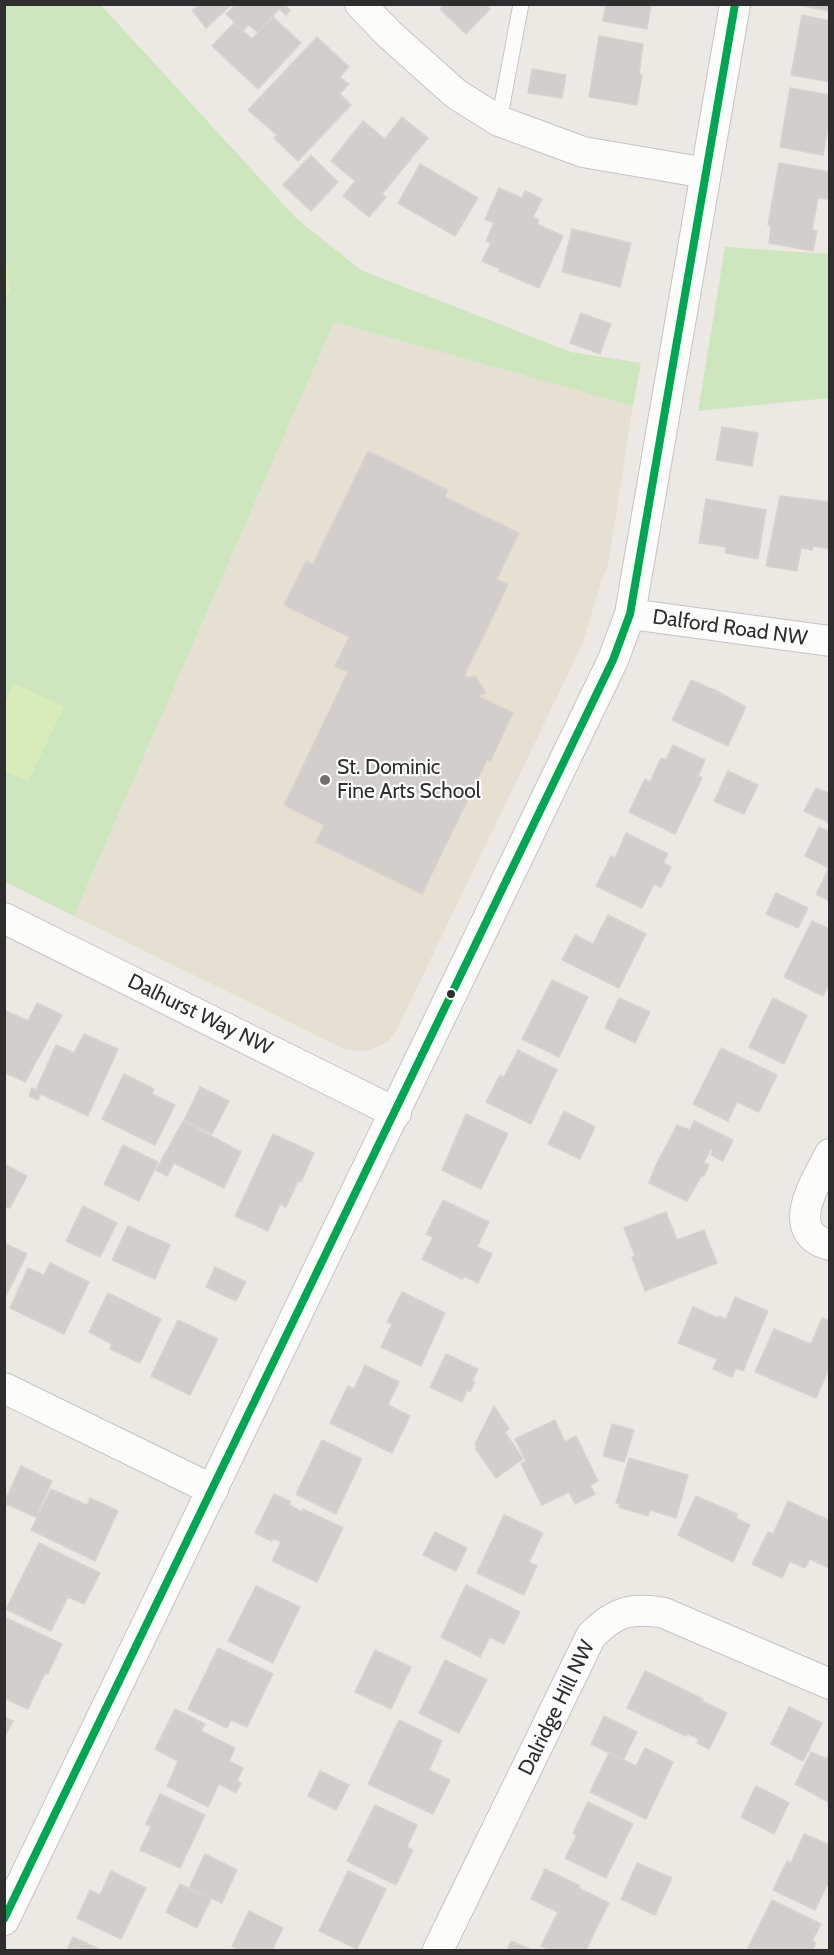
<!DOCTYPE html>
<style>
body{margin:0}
#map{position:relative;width:834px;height:1955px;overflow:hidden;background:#ece8e4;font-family:Cabin,sans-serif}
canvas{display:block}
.frame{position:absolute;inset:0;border:6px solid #2e2e2e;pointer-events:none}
</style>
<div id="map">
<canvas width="834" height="1955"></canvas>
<div class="frame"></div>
</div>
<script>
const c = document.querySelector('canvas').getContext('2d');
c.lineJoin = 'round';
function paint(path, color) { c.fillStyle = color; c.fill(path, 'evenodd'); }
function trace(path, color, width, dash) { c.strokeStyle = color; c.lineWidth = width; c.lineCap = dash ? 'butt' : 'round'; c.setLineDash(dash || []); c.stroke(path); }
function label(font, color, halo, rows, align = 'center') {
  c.font = font + ' Cabin,sans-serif'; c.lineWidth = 4.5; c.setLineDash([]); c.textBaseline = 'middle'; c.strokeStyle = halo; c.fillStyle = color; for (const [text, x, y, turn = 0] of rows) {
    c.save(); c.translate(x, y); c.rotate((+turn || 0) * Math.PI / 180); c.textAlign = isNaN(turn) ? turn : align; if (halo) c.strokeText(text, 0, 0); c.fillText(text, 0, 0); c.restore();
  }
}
const education = new Path2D(`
 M 334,322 L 633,406 L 608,566 L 603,576 L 582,645 L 397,1029 L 388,1042 L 367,1051 L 346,1050 L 74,916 Z`);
const green = new Path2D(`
 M 4,5 L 101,5 L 297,219 L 361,270 L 571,352 L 641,363 L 633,406 L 334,322 L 74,916 L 5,882 Z
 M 725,247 L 829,254 L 829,398 L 698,411 Z`);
const pitch = new Path2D(`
 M 5,257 L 10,289 L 5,304 Z
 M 14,683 L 64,707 L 28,782 L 5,771 L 5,703 Z`);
const building = new Path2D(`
 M 195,4 L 232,4 L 206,28 L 192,10 L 197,7 Z
 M 236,4 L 238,6 L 239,4 L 284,4 L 290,10 L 286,15 L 279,9 L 257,32 L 249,25 L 243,31 L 226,14 Z
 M 444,4 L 485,4 L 490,9 L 466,34 L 440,9 Z
 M 606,4 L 651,4 L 647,29 L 603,21 Z
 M 805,4 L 830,4 L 830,11 L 804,6 Z
 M 802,15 L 830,21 L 830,82 L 791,75 Z
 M 273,17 L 301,43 L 258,89 L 212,46 L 234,23 L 252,39 Z
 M 599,36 L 643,44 L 639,74 L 642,75 L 637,105 L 589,97 Z
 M 317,37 L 349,67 L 340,77 L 349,84 L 340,94 L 351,105 L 298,161 L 274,138 L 277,135 L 248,110 Z
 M 532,69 L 566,75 L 562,98 L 528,93 Z
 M 790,88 L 830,95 L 830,116 L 823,155 L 780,147 Z
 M 402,117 L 428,138 L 382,194 L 386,197 L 369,217 L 343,196 L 355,181 L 331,161 L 363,121 L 385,139 Z
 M 311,155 L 338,182 L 311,211 L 283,185 Z
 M 779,163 L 830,172 L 827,199 L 818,198 L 812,230 L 817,231 L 813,251 L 769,243 L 771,226 L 768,225 Z
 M 420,164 L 478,198 L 455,236 L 398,203 Z
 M 499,188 L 522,198 L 525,191 L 542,199 L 533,217 L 539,220 L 537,224 L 563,236 L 539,288 L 499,271 L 500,269 L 482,261 L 491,243 L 486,241 L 494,223 L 485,219 Z
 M 572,229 L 631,243 L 620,287 L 562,272 Z
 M 581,313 L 611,324 L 600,354 L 570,343 Z
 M 722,427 L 758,433 L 752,466 L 716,460 Z
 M 368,451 L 448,490 L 445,497 L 519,533 L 497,579 L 508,585 L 465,674 L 467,678 L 475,676 L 485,691 L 486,693 L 478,696 L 513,713 L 490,762 L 487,760 L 422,894 L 316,842 L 324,825 L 284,805 L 348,672 L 335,666 L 349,637 L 284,605 L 306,561 L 313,564 Z
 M 780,496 L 830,502 L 830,549 L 813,546 L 812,550 L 801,548 L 797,571 L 766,566 Z
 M 706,499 L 766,510 L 758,559 L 725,553 L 726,547 L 699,543 Z
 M 691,680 L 719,692 L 746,707 L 728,746 L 672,720 Z
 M 673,745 L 705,760 L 698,776 L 702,778 L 675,834 L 629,812 L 645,779 L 650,782 L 661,758 L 666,760 Z
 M 728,771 L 758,785 L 744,814 L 714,801 Z
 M 816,788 L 830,794 L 830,823 L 804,811 Z
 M 819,827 L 830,832 L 830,901 L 816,894 L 829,868 L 805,856 Z
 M 626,833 L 668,854 L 663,863 L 671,867 L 661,887 L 654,884 L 642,908 L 596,886 L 611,856 L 615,858 Z
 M 776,893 L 808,908 L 798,928 L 766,914 Z
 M 608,915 L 646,934 L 619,988 L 562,960 L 575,935 L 593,944 Z
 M 812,921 L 830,929 L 830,982 L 823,996 L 784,977 Z
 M 552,980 L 588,997 L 559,1057 L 522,1039 Z
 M 619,998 L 650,1012 L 635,1043 L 605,1028 Z
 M 773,998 L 807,1015 L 784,1064 L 749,1047 Z
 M 37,1003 L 62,1015 L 25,1082 L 4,1072 L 4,1010 L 28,1021 Z
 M 84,1034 L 118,1049 L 88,1116 L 41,1094 L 38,1100 L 29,1096 L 32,1088 L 36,1090 L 56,1045 L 74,1053 Z
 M 721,1048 L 777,1075 L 759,1112 L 737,1102 L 728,1121 L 693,1104 Z
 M 518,1050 L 557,1070 L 531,1124 L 486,1102 L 500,1075 L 504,1077 Z
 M 124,1074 L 154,1089 L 152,1094 L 175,1105 L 155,1145 L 102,1119 Z
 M 200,1087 L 229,1101 L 212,1134 L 184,1120 Z
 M 564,1111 L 595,1127 L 580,1159 L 548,1144 Z
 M 466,1114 L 508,1134 L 481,1189 L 442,1170 Z
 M 183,1121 L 241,1152 L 224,1188 L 174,1163 L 167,1176 L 156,1170 Z
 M 694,1121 L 733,1140 L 723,1161 L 711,1155 L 713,1150 L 711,1148 L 704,1163 L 709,1165 L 704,1176 L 702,1175 L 687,1201 L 649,1183 L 655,1167 L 677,1125 L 690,1130 Z
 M 273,1134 L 314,1153 L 301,1182 L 298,1181 L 286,1207 L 280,1204 L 268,1231 L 235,1216 Z
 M 123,1145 L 158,1162 L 139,1201 L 104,1184 Z
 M 4,1164 L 27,1176 L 10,1208 L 4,1206 Z
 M 443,1200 L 489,1222 L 477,1247 L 492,1254 L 478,1283 L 464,1276 L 462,1279 L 422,1259 L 433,1237 L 426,1234 Z
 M 83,1206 L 117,1223 L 100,1257 L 66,1241 Z
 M 666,1212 L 677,1240 L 704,1230 L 717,1263 L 645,1291 L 632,1257 L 635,1256 L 624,1228 Z
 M 128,1226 L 170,1245 L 155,1279 L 112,1260 Z
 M 4,1243 L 27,1254 L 5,1298 L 4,1297 Z
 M 50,1263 L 89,1282 L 64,1334 L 10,1308 L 28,1268 L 44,1275 Z
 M 215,1267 L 246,1282 L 236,1301 L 206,1287 Z
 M 402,1292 L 445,1313 L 421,1366 L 381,1347 L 392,1324 L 387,1322 Z
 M 108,1293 L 161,1319 L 140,1363 L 110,1349 L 112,1344 L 89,1332 Z
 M 735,1297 L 768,1311 L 743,1371 L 736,1368 L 732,1377 L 713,1369 L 717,1359 L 678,1343 L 693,1307 L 718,1318 L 719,1316 L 726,1319 Z
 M 822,1318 L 830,1321 L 830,1366 L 816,1398 L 755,1372 L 774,1329 L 811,1344 Z
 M 178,1320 L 218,1339 L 190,1395 L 151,1376 Z
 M 446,1354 L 478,1369 L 472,1381 L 475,1382 L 470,1392 L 467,1390 L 462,1402 L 430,1387 Z
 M 365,1365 L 399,1382 L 388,1405 L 410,1416 L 392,1453 L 330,1423 L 348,1386 L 354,1389 Z
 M 494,1406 L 509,1429 L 505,1432 L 523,1459 L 496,1478 L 475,1448 L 477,1447 L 475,1444 Z
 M 555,1420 L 565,1442 L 576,1436 L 598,1481 L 590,1485 L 595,1494 L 575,1504 L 569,1492 L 542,1505 L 521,1464 L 526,1461 L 515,1439 Z
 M 612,1424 L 634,1430 L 624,1462 L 603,1456 Z
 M 322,1440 L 362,1459 L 336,1514 L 296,1494 Z
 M 629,1458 L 688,1475 L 676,1518 L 650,1510 L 648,1516 L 619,1507 L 620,1504 L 616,1503 Z
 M 21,1466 L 52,1481 L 36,1517 L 4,1503 Z
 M 51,1489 L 87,1505 L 90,1498 L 118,1511 L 95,1561 L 31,1530 Z
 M 274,1494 L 291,1502 L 289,1505 L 302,1512 L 303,1509 L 343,1528 L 317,1582 L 272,1561 L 281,1542 L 273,1538 L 272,1541 L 255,1533 Z
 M 696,1496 L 737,1514 L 736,1518 L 750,1525 L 733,1562 L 678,1535 Z
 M 788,1501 L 830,1521 L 829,1568 L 810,1559 L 805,1568 L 790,1561 L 782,1578 L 752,1564 L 768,1532 L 773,1534 Z
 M 504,1515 L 543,1533 L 529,1562 L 537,1566 L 524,1595 L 477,1573 Z
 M 435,1532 L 467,1548 L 456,1571 L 423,1555 Z
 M 39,1543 L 100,1573 L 84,1604 L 68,1597 L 51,1631 L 6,1609 Z
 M 466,1585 L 520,1612 L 504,1644 L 490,1637 L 480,1657 L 441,1637 Z
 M 256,1586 L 300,1607 L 273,1663 L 228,1641 Z
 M 4,1617 L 62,1644 L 48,1674 L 45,1673 L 28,1709 L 4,1698 Z
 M 218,1648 L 273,1674 L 247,1727 L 231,1720 L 227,1728 L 188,1709 Z
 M 375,1650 L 411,1667 L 391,1709 L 355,1692 Z
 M 445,1660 L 487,1680 L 459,1733 L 419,1713 Z
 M 645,1671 L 703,1699 L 702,1701 L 727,1713 L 709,1749 L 697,1743 L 698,1739 L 687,1733 L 686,1736 L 627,1708 Z
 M 789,1707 L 822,1723 L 803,1761 L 771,1744 Z
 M 175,1709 L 205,1724 L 201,1731 L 235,1748 L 229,1761 L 243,1768 L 237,1781 L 241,1783 L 236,1793 L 219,1784 L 208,1807 L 167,1786 L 178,1761 L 155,1749 Z
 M 604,1716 L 637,1732 L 623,1760 L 591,1744 Z
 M 4,1717 L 13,1721 L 4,1738 Z
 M 399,1720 L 442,1741 L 429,1770 L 450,1780 L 433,1814 L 368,1784 Z
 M 645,1748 L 673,1762 L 646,1819 L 590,1792 L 609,1753 L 636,1766 Z
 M 811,1752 L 826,1759 L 827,1757 L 830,1758 L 830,1803 L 795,1784 Z
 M 320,1771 L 349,1785 L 336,1810 L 308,1796 Z
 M 756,1786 L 789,1803 L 774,1834 L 741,1817 Z
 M 160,1794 L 205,1815 L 180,1868 L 140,1850 L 151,1827 L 146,1824 Z
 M 588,1802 L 633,1824 L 606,1878 L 565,1858 L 577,1835 L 573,1833 Z
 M 375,1805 L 417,1825 L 407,1847 L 413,1850 L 396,1885 L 347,1861 Z
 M 804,1834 L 830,1845 L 830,1886 L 827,1885 L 815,1910 L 773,1890 L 787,1861 L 791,1863 Z
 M 205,1854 L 237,1870 L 222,1903 L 189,1888 Z
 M 637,1863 L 672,1878 L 655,1915 L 621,1899 Z
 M 545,1869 L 580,1886 L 578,1888 L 609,1903 L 586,1950 L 551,1950 L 541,1946 L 558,1912 L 531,1899 Z
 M 111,1871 L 146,1888 L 121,1939 L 77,1918 L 90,1890 L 100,1895 Z
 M 348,1871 L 386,1889 L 357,1949 L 319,1931 Z
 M 180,1884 L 211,1899 L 197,1928 L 166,1912 Z
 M 772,1900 L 821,1924 L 812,1941 L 816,1943 L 812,1950 L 747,1950 Z
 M 249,1911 L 283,1928 L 272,1950 L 241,1950 L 232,1946 Z
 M 73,1937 L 101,1950 L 67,1950 Z
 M 511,1941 L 532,1950 L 507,1950 Z`);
const lane = new Path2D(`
 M 499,121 L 521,4`);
const street = new Path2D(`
 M 360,4 L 389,34 L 456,94 L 499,121 L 583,152 L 706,173
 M 630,614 L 830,641
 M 4,918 L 396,1113
 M 830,1154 C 817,1180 781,1233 830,1245
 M 4,1388 L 213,1490
 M 4,1920 L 613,660 L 630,614 L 735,4
 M 438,1950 L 591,1636 C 614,1612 631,1607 664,1613 L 830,1684`);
const bus1 = new Path2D(`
 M 4,1919 L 613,660 L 630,614 L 735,4`);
const markers = [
 [325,780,6,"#706f6e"],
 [451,994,5,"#2e2e2e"]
];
const streetNames = [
 ["Dalford Road NW",730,628,8],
 ["Dalhurst Way NW",200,1015,26],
 ["Dalridge Hill NW",557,1708,-64]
];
const poiNames = [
 ["St. Dominic",337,768],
 ["Fine Arts School",337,792]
];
paint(education, '#e6e0d3');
paint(green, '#cee6be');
paint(pitch, '#d9eabb');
paint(building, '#d1cecb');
trace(building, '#d7d4d0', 1.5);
trace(lane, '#c5c4c5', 17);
trace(street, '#c5c4c5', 32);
trace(lane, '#fcfcfb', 15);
trace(street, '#fcfcfb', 30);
trace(bus1, '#00a651', 8);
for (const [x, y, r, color] of markers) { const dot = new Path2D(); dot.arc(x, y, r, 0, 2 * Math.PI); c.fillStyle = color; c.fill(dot); trace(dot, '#fff', 2); }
label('21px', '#2e2e2e', '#fff', streetNames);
label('21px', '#2e2e2e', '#fff', poiNames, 'left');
</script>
